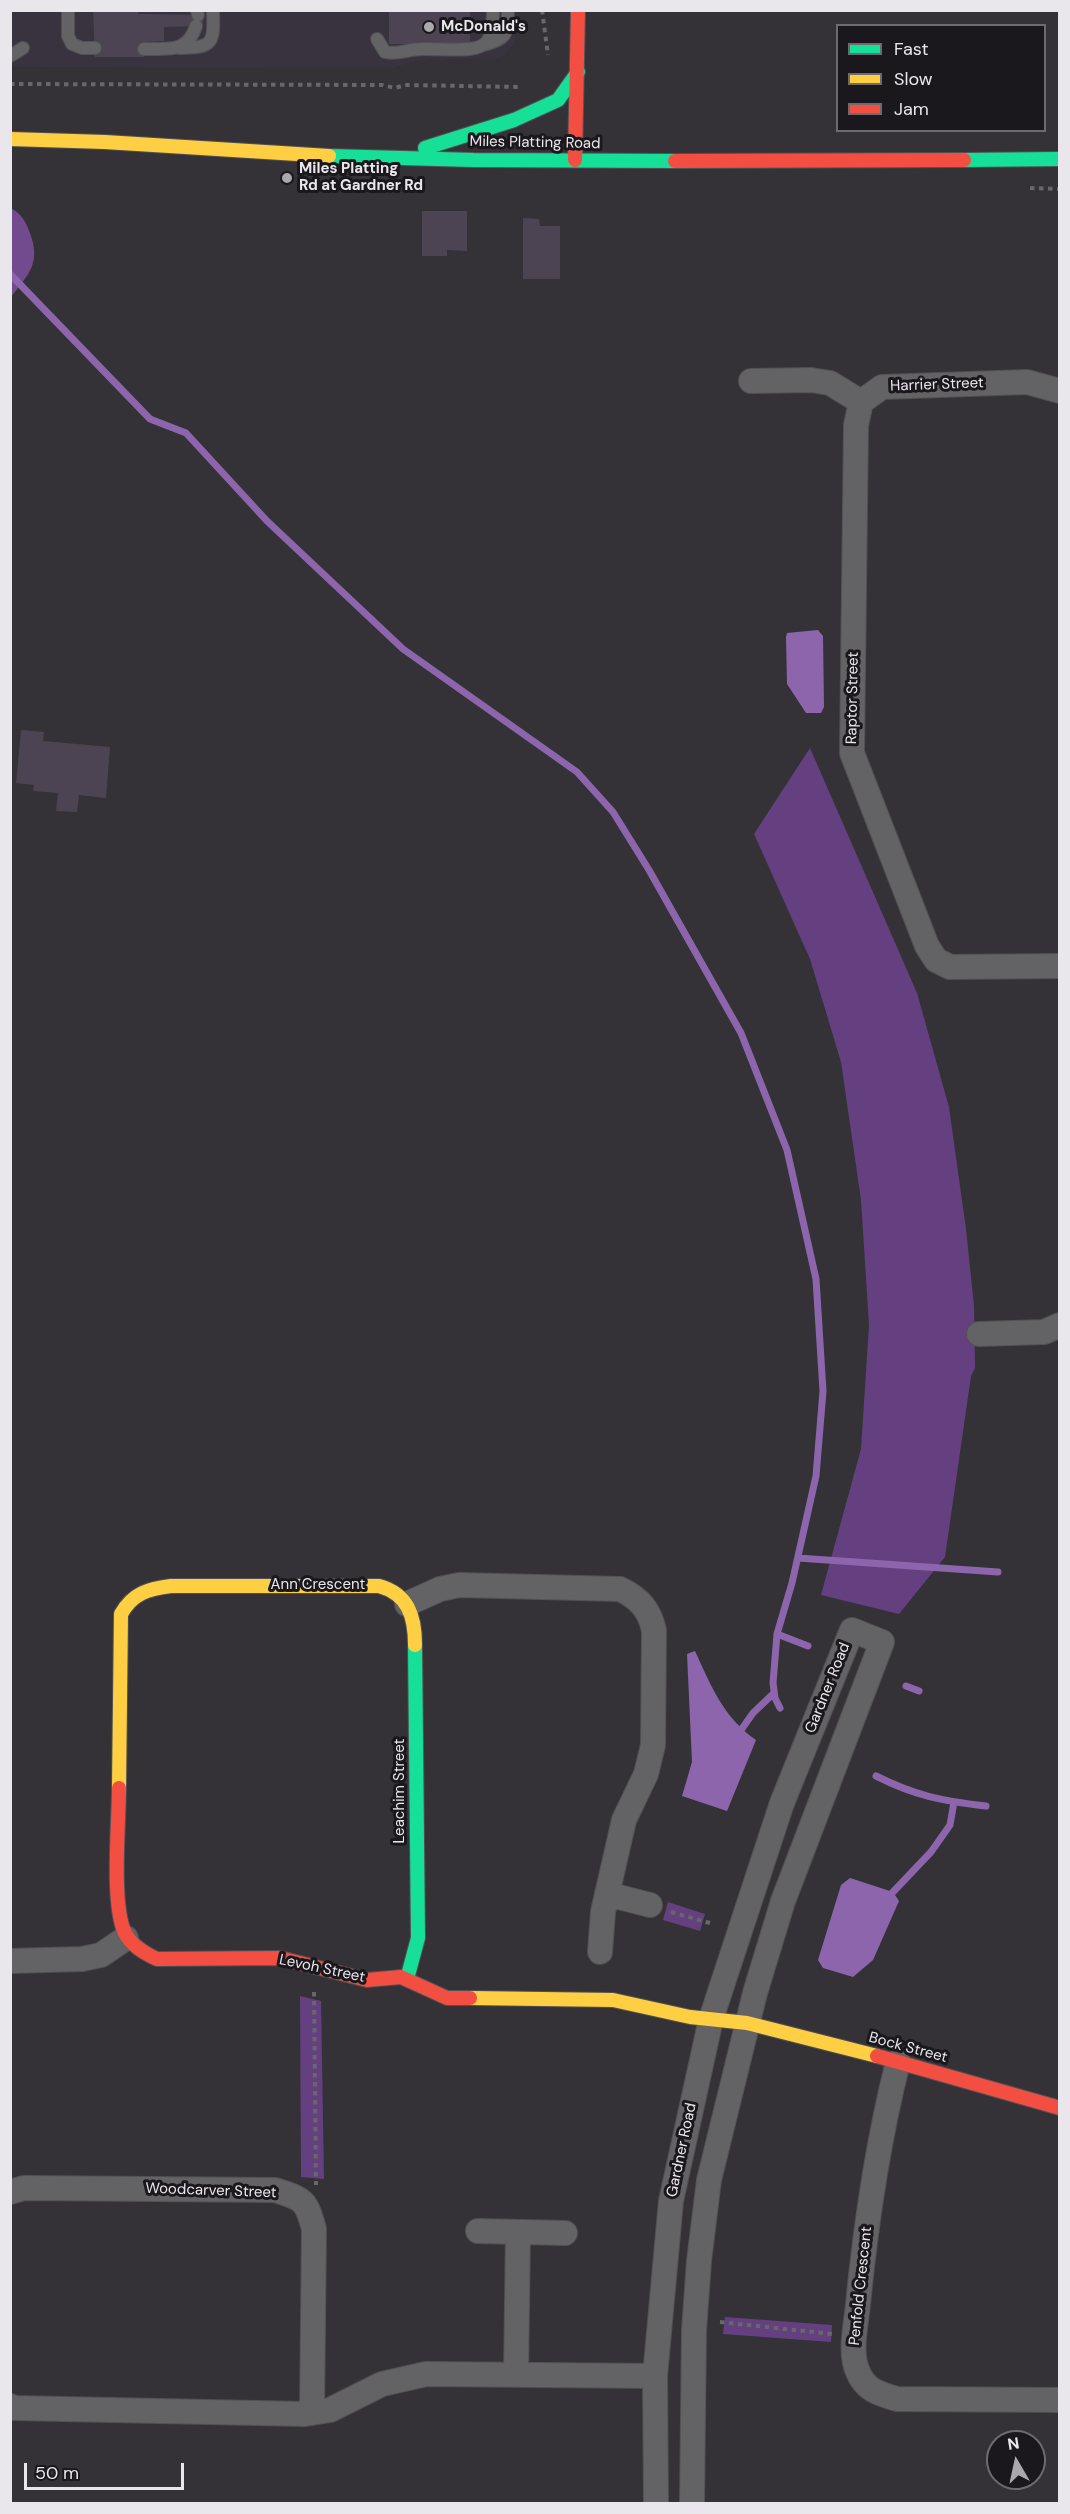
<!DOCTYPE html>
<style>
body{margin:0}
#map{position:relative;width:1070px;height:2514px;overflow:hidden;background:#343236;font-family:"DM Sans",sans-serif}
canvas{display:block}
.frame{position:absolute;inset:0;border:12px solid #eae7ec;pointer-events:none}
.legend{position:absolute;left:836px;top:24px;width:210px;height:108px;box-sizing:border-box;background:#1a181c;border:2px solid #6d6b6f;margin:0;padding:8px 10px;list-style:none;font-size:18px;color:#eae7ec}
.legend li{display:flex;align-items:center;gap:12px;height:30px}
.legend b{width:30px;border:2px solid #6d6b6f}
.north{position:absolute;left:986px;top:2430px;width:60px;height:60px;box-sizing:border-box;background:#1a181c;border:2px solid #6d6b6f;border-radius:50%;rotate:351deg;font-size:16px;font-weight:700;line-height:24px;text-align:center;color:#eae7ec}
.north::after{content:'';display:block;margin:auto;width:21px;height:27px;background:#aaa8ac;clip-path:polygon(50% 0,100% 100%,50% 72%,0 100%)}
.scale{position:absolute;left:24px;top:2463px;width:160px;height:27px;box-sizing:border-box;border:3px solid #eae7ec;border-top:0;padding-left:8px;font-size:18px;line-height:21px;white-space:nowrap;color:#eae7ec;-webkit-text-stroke:4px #1a181c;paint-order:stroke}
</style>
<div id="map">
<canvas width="1070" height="2514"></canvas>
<div class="frame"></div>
<ul class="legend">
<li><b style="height:8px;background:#16e098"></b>Fast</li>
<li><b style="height:8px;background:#ffcf43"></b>Slow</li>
<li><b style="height:8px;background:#f24e42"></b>Jam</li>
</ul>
<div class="north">N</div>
<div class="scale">50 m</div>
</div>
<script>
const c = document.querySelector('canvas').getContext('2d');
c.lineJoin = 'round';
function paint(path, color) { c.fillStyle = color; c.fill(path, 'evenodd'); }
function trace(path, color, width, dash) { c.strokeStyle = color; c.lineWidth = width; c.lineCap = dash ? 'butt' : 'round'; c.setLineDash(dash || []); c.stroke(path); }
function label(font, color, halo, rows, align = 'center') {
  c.font = font + ' "DM Sans",sans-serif'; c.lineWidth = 6; c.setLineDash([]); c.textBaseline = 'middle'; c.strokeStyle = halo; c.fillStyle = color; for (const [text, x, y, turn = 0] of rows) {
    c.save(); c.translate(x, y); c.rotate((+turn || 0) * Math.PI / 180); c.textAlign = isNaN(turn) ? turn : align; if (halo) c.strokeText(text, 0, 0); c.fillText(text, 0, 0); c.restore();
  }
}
const built = new Path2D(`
 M 11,11 L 514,11 L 515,40 L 505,55 L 496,58 L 418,60 L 393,68 L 11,67 Z`);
const green = new Path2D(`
 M 810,748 L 917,993 L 949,1107 L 966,1229 L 974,1306 L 975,1368 L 971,1376 L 945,1557 L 899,1614 L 821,1595 L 861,1449 L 869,1325 L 861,1200 L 841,1062 L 810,959 L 754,834 Z
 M 668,1902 L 705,1914 L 700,1931 L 663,1920 Z
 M 300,1996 L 321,2001 L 324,2179 L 301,2177 Z
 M 725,2317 L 832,2325 L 831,2342 L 723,2334 Z`);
const forest = new Path2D(`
 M 11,208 C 22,215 25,220 30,233 C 41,263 29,274 11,297 Z`);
const water = new Path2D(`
 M 818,630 L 823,636 L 824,707 L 821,713 L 806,713 L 787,684 L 786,637 L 787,633 Z
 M 695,1651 C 711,1686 724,1718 756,1740 L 727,1811 L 682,1796 L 692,1762 L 687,1654 Z
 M 850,1878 L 893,1892 L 899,1901 L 873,1960 L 853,1977 L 823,1968 L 818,1960 L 841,1885 Z`);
const stream = new Path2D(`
 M 10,274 L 150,419 L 186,433 L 267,521 L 403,649 L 577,772 L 613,812 L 649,870 L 741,1033 L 787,1150 L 816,1279 L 823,1391 L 816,1476 L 792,1583 L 777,1634 L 773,1683 L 775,1698 L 780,1708
 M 798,1558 L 998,1572
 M 777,1634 L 808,1646
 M 906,1686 L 919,1691
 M 741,1730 L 753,1713 L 774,1693
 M 876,1776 C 916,1796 942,1801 986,1806
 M 893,1892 L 931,1852 L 950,1825 L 954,1802`);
const building = new Path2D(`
 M 93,10 L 138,10 L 138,14 L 203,15 L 203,26 L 164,27 L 164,41 L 144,42 L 144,57 L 95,57 Z
 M 389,10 L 470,10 L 470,44 L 389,44 Z
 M 422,211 L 467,211 L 467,251 L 447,250 L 447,256 L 422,256 Z
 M 523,218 L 539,219 L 540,226 L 560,226 L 560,279 L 523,279 Z
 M 21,730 L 44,732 L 43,741 L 110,747 L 106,798 L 79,795 L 77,812 L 56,811 L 58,793 L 33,791 L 34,785 L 16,783 Z`);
const path = new Path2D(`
 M 542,10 L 548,55
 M 10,84 L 382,85 L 395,88 L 405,85 L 521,87
 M 1030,188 L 1060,189
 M 671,1912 L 710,1923
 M 314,1992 L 316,2185
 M 720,2322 L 832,2334`);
const lane = new Path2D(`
 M 68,10 L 68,36 L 72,44 L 82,48 L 95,48
 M 197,10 L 198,15
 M 377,39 L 385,52 C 398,55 408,49 422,49 C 436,48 471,53 483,45 C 493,39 493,21 493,10
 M 483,45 C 508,38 507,35 508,10
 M 179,48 C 214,48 214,43 213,10
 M 144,49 C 168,48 187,54 196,26
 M 10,56 L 23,48`);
const street = new Path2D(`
 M 751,381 L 811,380 L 830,383 L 861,402
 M 861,402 L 856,425 L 852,753 L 927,946 L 936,960 L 950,967 L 1060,966
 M 861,402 L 882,387 L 1027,382 L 1060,391
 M 979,1334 L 1044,1332 L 1060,1325
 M 407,1604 L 440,1589 L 459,1585 L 620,1589 C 639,1598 650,1610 654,1631 L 653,1745 L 646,1774 L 624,1820 L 603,1912 L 600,1952
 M 607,1894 L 650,1905
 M 10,1961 L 82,1959 L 101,1955 L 126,1938
 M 898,2062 C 878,2141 866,2223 858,2304 C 856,2326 849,2352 858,2372 C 865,2390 880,2394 897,2399 L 1060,2400
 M 10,2192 L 24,2188 L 275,2190 C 303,2199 306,2199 314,2229 L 312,2413
 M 478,2231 L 565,2233
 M 516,2375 L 518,2232
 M 10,2406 L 14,2408 L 305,2414 L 330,2410 L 382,2384 L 426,2374 L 655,2376
 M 656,2504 L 655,2376 L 671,2201 L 711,2019 L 782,1803 L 852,1630 L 882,1642 L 783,1901 L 755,1993 L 709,2180 L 699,2261 L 694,2330 L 692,2504`);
const fast = new Path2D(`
 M 425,148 L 514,120 L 558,100 L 578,72
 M 329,156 L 474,160 L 675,161
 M 964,160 L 1060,159
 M 407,1979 L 418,1938 L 415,1645`);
const slow = new Path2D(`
 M 10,139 L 105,142 L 329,156
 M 119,1788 L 121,1614 C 133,1593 148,1589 171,1586 L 379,1586 C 408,1594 415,1616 415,1645
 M 470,1998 L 613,2000 L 690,2017 L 747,2023 L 877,2056`);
const jam = new Path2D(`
 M 575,160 L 578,10
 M 675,161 L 964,160
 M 119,1788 C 119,1822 111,1905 125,1933 C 132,1946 144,1953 157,1959 L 280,1958 L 367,1980 L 401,1977 L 447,1998 L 470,1998
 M 877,2056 L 1060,2108`);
const markers = [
 [429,27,6,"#aaa8ac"],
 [287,178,6,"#aaa8ac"]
];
const poiNames = [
 ["McDonald's",441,27],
 ["Miles Platting",299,169],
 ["Rd at Gardner Rd",299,186]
];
const streetNames = [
 ["Miles Platting Road",535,143,1],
 ["Harrier Street",937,385,-2],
 ["Raptor Street",853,698,-89],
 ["Ann Crescent",318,1585],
 ["Gardner Road",828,1688,-68],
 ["Leachim Street",400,1791,-90],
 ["Levoh Street",322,1969,12],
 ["Bock Street",908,2048,15],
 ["Gardner Road",682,2150,-78],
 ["Woodcarver Street",211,2191,2],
 ["Penfold Crescent",861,2286,-84]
];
paint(built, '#393340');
paint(green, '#644080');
paint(forest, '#714b8e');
paint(water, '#8d65ad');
trace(stream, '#8d65ad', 7);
paint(building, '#4c4453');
trace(lane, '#515053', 14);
trace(street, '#515053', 26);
trace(fast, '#515053', 16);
trace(slow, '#515053', 16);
trace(jam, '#515053', 16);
trace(path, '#686769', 4, [4.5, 4.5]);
trace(lane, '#636265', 12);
trace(street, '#636265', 24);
trace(fast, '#16e098', 14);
trace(slow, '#ffcf43', 14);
trace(jam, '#f24e42', 14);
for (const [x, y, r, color] of markers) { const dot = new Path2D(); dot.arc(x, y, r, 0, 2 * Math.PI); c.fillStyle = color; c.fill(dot); trace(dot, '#1a181c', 2); }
label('bold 15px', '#eae7ec', '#1a181c', poiNames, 'left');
label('15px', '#eae7ec', '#1a181c', streetNames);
</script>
